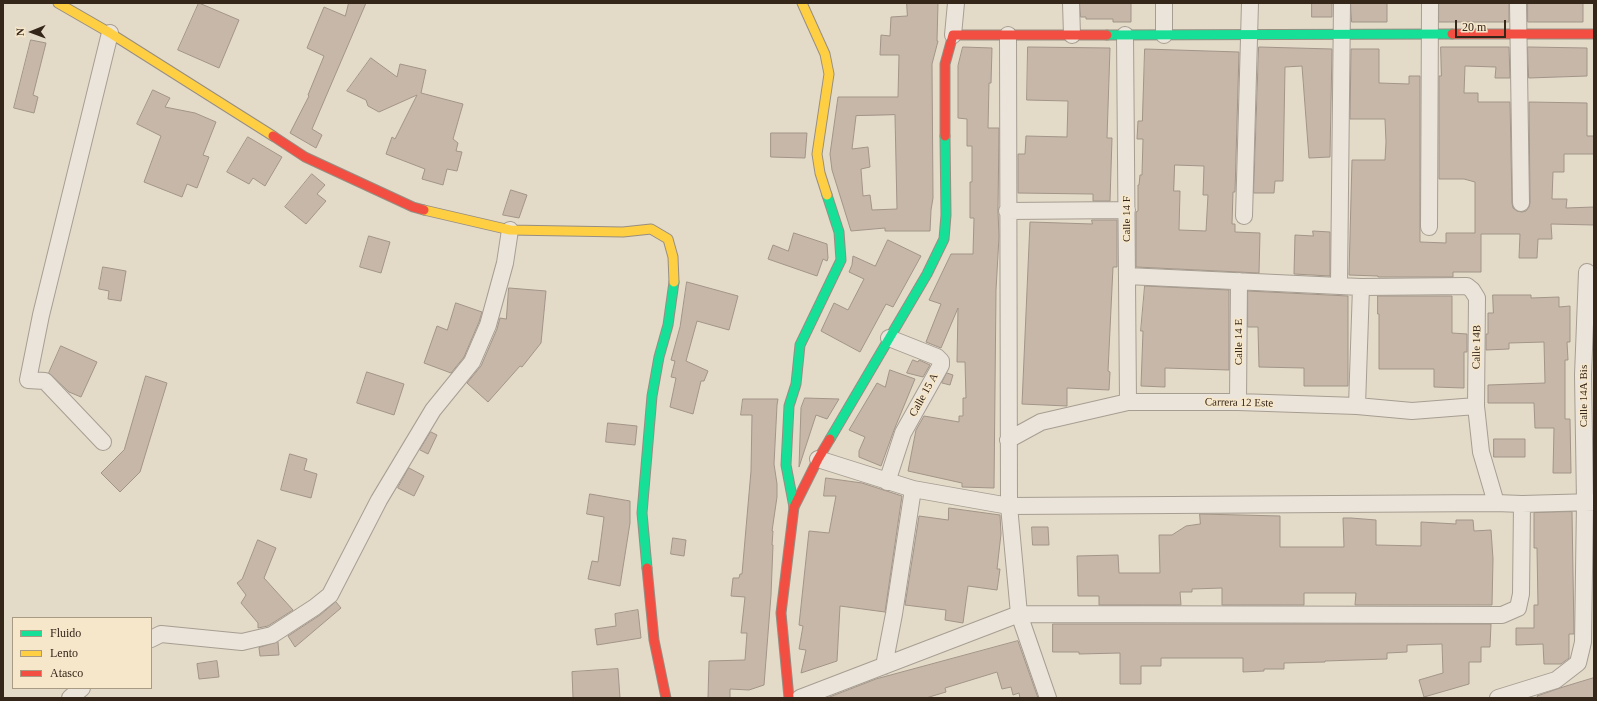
<!DOCTYPE html>
<style>
body{margin:0}
#map{position:relative;width:1597px;height:701px;overflow:hidden;background:#e3dac8;font-family:"Times New Roman",serif}
canvas{display:block}
.frame{position:absolute;inset:0;border:4px solid #35261a;pointer-events:none}
.legend{position:absolute;left:12px;top:617px;width:140px;height:72px;box-sizing:border-box;background:#f6e7cb;border:1px solid #a99a84;margin:0;padding:5px 7px;list-style:none;font-size:12px;color:#35261a}
.legend li{display:flex;align-items:center;gap:8px;height:20px}
.legend b{width:20px;border:1px solid #a99a84}
.north{position:absolute;left:12px;top:12px;width:40px;height:40px;-webkit-text-stroke:3px #f6e7cb;paint-order:stroke;rotate:269deg;font-size:11px;font-weight:700;line-height:16px;text-align:center;color:#35261a}
.north::after{content:'';display:block;margin:auto;width:14px;height:18px;background:#35261a;clip-path:polygon(50% 0,100% 100%,50% 72%,0 100%)}
.scale{position:absolute;left:1455px;top:20px;width:51px;height:18px;box-sizing:border-box;border:2px solid #35261a;border-top:0;padding-left:5px;font-size:12px;line-height:14px;white-space:nowrap;color:#35261a;-webkit-text-stroke:3px #f6e7cb;paint-order:stroke}
</style>
<div id="map">
<canvas width="1597" height="701"></canvas>
<div class="frame"></div>
<ul class="legend">
<li><b style="height:5px;background:#16e098"></b>Fluido</li>
<li><b style="height:5px;background:#ffcf43"></b>Lento</li>
<li><b style="height:5px;background:#f24e42"></b>Atasco</li>
</ul>
<div class="north">N</div>
<div class="scale">20 m</div>
</div>
<script>
const c = document.querySelector('canvas').getContext('2d');
c.lineJoin = 'round';
function paint(path, color) { c.fillStyle = color; c.fill(path, 'evenodd'); }
function trace(path, color, width, dash) { c.strokeStyle = color; c.lineWidth = width; c.lineCap = dash ? 'butt' : 'round'; c.setLineDash(dash || []); c.stroke(path); }
function label(font, color, halo, rows, align = 'center') {
  c.font = font + ' "Times New Roman",serif'; c.lineWidth = 3.5; c.setLineDash([]); c.textBaseline = 'middle'; c.strokeStyle = halo; c.fillStyle = color; for (const [text, x, y, turn = 0] of rows) {
    c.save(); c.translate(x, y); c.rotate((+turn || 0) * Math.PI / 180); c.textAlign = isNaN(turn) ? turn : align; if (halo) c.strokeText(text, 0, 0); c.fillText(text, 0, 0); c.restore();
  }
}
const building = new Path2D(`
 M 199,3 L 239,20 L 219,68 L 178,50 Z
 M 349,3 L 366,3 L 312,129 L 322,135 L 316,148 L 290,133 L 309,96 L 308,95 L 324,56 L 307,48 L 324,7 L 345,16 Z
 M 907,3 L 938,3 L 937,41 L 938,41 L 932,64 L 933,198 L 931,210 L 930,231 L 885,231 L 885,228 L 851,231 L 832,170 L 830,154 L 838,97 L 898,97 L 899,55 L 880,55 L 881,35 L 890,36 L 891,17 L 907,16 ZM 895,115 L 897,209 L 872,210 L 870,195 L 863,196 L 861,169 L 870,167 L 868,147 L 852,149 L 856,116 Z
 M 1080,3 L 1131,3 L 1131,22 L 1113,22 L 1113,19 L 1086,19 L 1086,17 L 1081,17 Z
 M 1312,3 L 1332,3 L 1332,17 L 1312,17 Z
 M 1351,3 L 1387,3 L 1387,22 L 1352,22 Z
 M 1439,3 L 1509,3 L 1509,22 L 1439,22 Z
 M 1528,3 L 1583,3 L 1583,22 L 1528,22 Z
 M 31,40 L 46,43 L 33,95 L 38,97 L 34,113 L 14,108 Z
 M 963,47 L 992,48 L 991,83 L 989,83 L 988,128 L 999,128 L 998,211 L 999,237 L 996,290 L 994,488 L 962,487 L 962,483 L 908,471 L 916,430 L 924,416 L 959,422 L 959,416 L 963,416 L 963,398 L 966,398 L 965,362 L 957,362 L 958,308 L 941,348 L 926,342 L 941,304 L 929,300 L 951,254 L 973,254 L 974,218 L 970,218 L 970,182 L 972,182 L 972,146 L 967,146 L 967,119 L 958,118 L 958,66 Z
 M 1028,47 L 1110,48 L 1107,138 L 1112,138 L 1110,201 L 1093,201 L 1093,194 L 1018,193 L 1018,154 L 1025,154 L 1026,136 L 1067,137 L 1068,101 L 1027,100 Z
 M 1259,47 L 1332,49 L 1330,157 L 1309,158 L 1302,66 L 1285,67 L 1283,181 L 1275,181 L 1274,193 L 1254,193 Z
 M 1441,47 L 1509,47 L 1510,78 L 1495,78 L 1496,67 L 1465,66 L 1464,93 L 1478,93 L 1478,102 L 1510,102 L 1512,203 L 1513,208 L 1517,211 L 1522,212 L 1526,211 L 1529,207 L 1530,203 L 1529,102 L 1587,103 L 1587,136 L 1594,136 L 1594,154 L 1564,154 L 1564,172 L 1553,172 L 1552,199 L 1567,199 L 1566,208 L 1594,207 L 1594,225 L 1551,224 L 1552,239 L 1538,239 L 1537,258 L 1519,258 L 1520,234 L 1481,234 L 1481,272 L 1453,272 L 1453,277 L 1378,277 L 1378,276 L 1349,275 L 1352,160 L 1385,160 L 1386,142 L 1385,119 L 1350,119 L 1351,49 L 1379,49 L 1379,83 L 1409,84 L 1409,76 L 1420,76 L 1420,242 L 1446,243 L 1446,233 L 1475,233 L 1475,182 L 1464,179 L 1439,179 L 1439,76 L 1441,76 Z
 M 1528,47 L 1587,48 L 1587,76 L 1529,78 Z
 M 1145,49 L 1239,52 L 1235,192 L 1233,192 L 1232,224 L 1235,224 L 1235,232 L 1260,233 L 1259,273 L 1136,267 L 1136,212 L 1138,211 L 1138,185 L 1139,185 L 1140,175 L 1142,175 L 1143,139 L 1137,139 L 1138,121 L 1142,121 ZM 1175,165 L 1204,166 L 1203,195 L 1208,195 L 1206,231 L 1179,230 L 1180,191 L 1174,191 Z
 M 371,58 L 397,77 L 400,64 L 426,70 L 421,93 L 463,104 L 453,139 L 458,143 L 456,151 L 462,152 L 457,171 L 447,169 L 443,185 L 422,179 L 425,169 L 386,154 L 392,137 L 395,139 L 417,95 L 379,112 L 368,106 L 366,100 L 347,91 Z
 M 153,90 L 170,98 L 165,107 L 195,113 L 216,122 L 203,155 L 209,157 L 197,188 L 187,184 L 182,197 L 144,182 L 161,136 L 137,124 Z
 M 771,133 L 807,133 L 805,158 L 771,157 Z
 M 248,137 L 282,157 L 265,186 L 253,178 L 249,184 L 227,172 Z
 M 312,174 L 325,185 L 317,194 L 326,201 L 306,224 L 285,207 Z
 M 511,190 L 527,195 L 519,218 L 503,215 Z
 M 1092,220 L 1117,220 L 1117,267 L 1113,267 L 1108,371 L 1110,372 L 1109,390 L 1067,388 L 1067,406 L 1022,404 L 1030,222 L 1092,224 Z
 M 1313,231 L 1330,232 L 1330,276 L 1294,274 L 1295,235 L 1313,236 Z
 M 794,233 L 827,244 L 828,258 L 827,261 L 823,259 L 817,276 L 768,259 L 773,245 L 788,251 Z
 M 369,236 L 390,242 L 381,273 L 360,267 Z
 M 888,240 L 921,256 L 893,307 L 886,304 L 860,352 L 821,331 L 834,303 L 848,310 L 864,279 L 849,272 L 852,265 L 853,256 L 875,266 Z
 M 103,267 L 126,271 L 121,301 L 108,299 L 109,291 L 99,289 Z
 M 687,282 L 738,296 L 729,330 L 697,321 L 686,361 L 708,371 L 704,381 L 701,381 L 693,414 L 670,407 L 676,378 L 671,377 L 675,361 L 671,360 L 680,327 Z
 M 1145,286 L 1229,290 L 1229,370 L 1165,368 L 1165,387 L 1141,386 L 1143,331 L 1141,331 Z
 M 509,288 L 546,291 L 541,343 L 522,367 L 520,366 L 488,402 L 467,383 L 481,366 L 497,329 L 500,318 L 506,319 Z
 M 1248,291 L 1348,296 L 1348,386 L 1304,386 L 1304,368 L 1259,367 L 1258,327 L 1248,327 Z
 M 1493,295 L 1531,295 L 1531,298 L 1559,297 L 1559,307 L 1570,306 L 1570,342 L 1567,342 L 1568,360 L 1565,360 L 1565,419 L 1570,419 L 1571,473 L 1553,473 L 1554,428 L 1535,428 L 1534,403 L 1488,403 L 1488,385 L 1545,383 L 1544,342 L 1509,343 L 1509,349 L 1486,350 L 1486,334 L 1488,334 L 1488,313 L 1493,313 Z
 M 1378,296 L 1452,296 L 1452,333 L 1467,334 L 1467,352 L 1464,352 L 1464,388 L 1434,387 L 1434,369 L 1379,369 L 1379,314 L 1378,314 Z
 M 456,303 L 482,312 L 479,322 L 464,357 L 451,373 L 424,363 L 437,326 L 447,330 Z
 M 61,346 L 97,362 L 81,397 L 69,392 L 49,373 Z
 M 913,360 L 918,362 L 919,360 L 930,365 L 923,377 L 907,373 Z
 M 890,370 L 915,379 L 894,430 L 881,466 L 859,457 L 859,451 L 865,437 L 849,430 L 877,383 L 885,387 Z
 M 367,372 L 404,384 L 394,415 L 357,403 Z
 M 947,373 L 953,375 L 950,385 L 942,383 Z
 M 146,376 L 167,383 L 140,472 L 120,492 L 101,473 L 124,450 Z
 M 805,398 L 839,399 L 827,419 L 816,415 L 799,467 L 801,408 Z
 M 743,399 L 778,399 L 777,405 L 774,464 L 777,484 L 777,497 L 772,531 L 773,531 L 772,545 L 773,545 L 771,595 L 764,685 L 749,690 L 730,689 L 730,698 L 708,698 L 709,661 L 745,660 L 747,633 L 741,633 L 745,597 L 731,596 L 733,578 L 739,578 L 740,574 L 742,574 L 751,471 L 752,415 L 741,415 Z
 M 608,423 L 637,426 L 635,445 L 606,442 Z
 M 431,432 L 437,435 L 428,454 L 420,450 Z
 M 1494,439 L 1525,439 L 1525,457 L 1494,457 Z
 M 290,454 L 307,459 L 304,470 L 317,474 L 311,498 L 281,490 Z
 M 409,468 L 424,476 L 414,496 L 398,488 Z
 M 826,478 L 862,483 L 902,496 L 885,612 L 840,606 L 837,661 L 801,673 L 806,650 L 799,649 L 803,626 L 799,625 L 809,531 L 829,533 L 836,496 L 824,496 Z
 M 590,494 L 630,501 L 630,523 L 620,586 L 588,579 L 592,561 L 598,562 L 604,517 L 587,514 Z
 M 949,508 L 1000,515 L 1001,534 L 997,569 L 1000,569 L 997,590 L 968,586 L 963,623 L 945,620 L 946,610 L 905,605 L 919,516 L 948,520 Z
 M 1572,512 L 1574,634 L 1569,634 L 1569,658 L 1561,664 L 1544,664 L 1543,644 L 1516,645 L 1516,628 L 1534,628 L 1534,605 L 1538,605 L 1537,548 L 1534,548 L 1534,513 Z
 M 1200,514 L 1280,516 L 1280,547 L 1344,547 L 1343,518 L 1351,518 L 1376,520 L 1376,545 L 1421,546 L 1421,522 L 1456,524 L 1456,520 L 1473,520 L 1474,531 L 1491,530 L 1493,559 L 1492,605 L 1355,605 L 1356,593 L 1304,593 L 1304,605 L 1222,605 L 1222,588 L 1192,589 L 1192,592 L 1180,592 L 1181,605 L 1099,605 L 1099,596 L 1078,596 L 1077,556 L 1118,555 L 1119,573 L 1160,573 L 1159,535 L 1172,535 L 1186,526 L 1200,524 Z
 M 1032,527 L 1048,527 L 1049,545 L 1033,545 Z
 M 673,538 L 686,540 L 684,556 L 671,554 Z
 M 258,540 L 276,548 L 264,578 L 293,610 L 268,626 L 258,628 L 258,623 L 241,603 L 246,595 L 237,583 L 242,579 Z
 M 336,602 L 341,608 L 295,647 L 288,636 L 320,615 Z
 M 638,610 L 641,638 L 597,645 L 595,629 L 616,626 L 615,614 Z
 M 1053,624 L 1491,624 L 1490,647 L 1481,647 L 1481,662 L 1469,662 L 1469,684 L 1424,697 L 1419,680 L 1443,673 L 1442,644 L 1407,645 L 1407,652 L 1387,653 L 1387,659 L 1325,661 L 1325,662 L 1284,663 L 1284,669 L 1264,669 L 1264,671 L 1243,672 L 1243,658 L 1161,658 L 1161,666 L 1141,666 L 1141,684 L 1120,684 L 1120,653 L 1079,654 L 1079,652 L 1053,652 Z
 M 1018,641 L 1038,698 L 1020,698 L 1019,693 L 1013,695 L 1011,687 L 1002,689 L 997,672 L 945,688 L 946,692 L 926,698 L 827,698 L 876,679 Z
 M 278,642 L 279,655 L 260,656 L 259,648 Z
 M 217,661 L 219,677 L 199,679 L 197,664 Z
 M 618,669 L 620,698 L 573,698 L 572,672 Z
 M 1594,678 L 1594,698 L 1538,698 L 1537,696 L 1563,687 Z`);
const street = new Path2D(`
 M 1071,3 L 1072,35
 M 1164,3 L 1164,35
 M 1518,3 L 1521,203
 M 953,35 L 956,3
 M 1008,35 L 1009,506 L 1019,614 L 1048,698
 M 1125,35 L 1128,402
 M 1007,211 L 1127,210
 M 1244,216 L 1250,3
 M 1429,227 L 1430,3
 M 1127,276 L 1361,287 L 1467,286 L 1472,290 L 1477,298 L 1476,406 L 1481,452 L 1496,503
 M 1339,285 L 1342,3
 M 1238,402 L 1239,281
 M 1357,406 L 1361,287
 M 1008,440 L 1041,422 L 1128,402 L 1238,402 L 1357,406 L 1412,411 L 1476,406
 M 103,442 L 45,381 L 28,380 L 41,315 L 110,33
 M 818,459 L 913,489 L 1009,506 L 1496,503 L 1522,504 L 1594,502
 M 887,482 L 903,433 L 941,365 L 941,361 L 937,357 L 889,338
 M 151,639 L 161,634 L 242,642 L 259,638 L 272,635 L 315,607 L 330,595 L 379,500 L 433,410 L 472,362 L 488,325 L 505,263 L 510,230
 M 884,666 L 894,614 L 913,489
 M 70,698 L 82,688
 M 800,698 L 1019,614 L 1502,615 L 1518,608 L 1521,594 L 1522,504
 M 1498,698 L 1556,680 L 1578,663 L 1583,642 L 1585,502 L 1583,375 L 1587,272`);
const fast = new Path2D(`
 M 1107,35 L 1452,34
 M 830,439 L 927,274 L 944,239 L 946,215 L 945,136
 M 794,507 L 786,465 L 789,406 L 796,384 L 800,345 L 841,260 L 839,232 L 827,195
 M 647,568 L 642,513 L 652,396 L 659,357 L 668,325 L 674,282`);
const slow = new Path2D(`
 M 58,3 L 110,33 L 273,136
 M 802,3 L 825,54 L 829,74 L 817,154 L 820,173 L 827,195
 M 424,210 L 510,230 L 623,232 L 651,229 L 668,239 L 673,257 L 674,282`);
const jam = new Path2D(`
 M 1452,34 L 1594,34
 M 273,136 L 305,157 L 413,207 L 424,210
 M 945,136 L 945,64 L 953,35 L 1107,35
 M 647,568 L 654,640 L 666,698
 M 789,698 L 781,613 L 794,507 L 818,459 L 830,439`);
const streetNames = [
 ["Calle 14 F",1127,219,-90],
 ["Calle 14 E",1239,342,-90],
 ["Calle 14B",1477,347,-89],
 ["Calle 15 A",924,395,-61],
 ["Calle 14A Bis",1584,396,-90],
 ["Carrera 12 Este",1239,403,1]
];
paint(building, '#c6b7a9');
trace(building, '#a29588', 1);
trace(street, '#a79e92', 18);
trace(fast, '#978e82', 11);
trace(slow, '#978e82', 11);
trace(jam, '#978e82', 11);
trace(street, '#ebe4da', 16);
trace(fast, '#16e098', 9);
trace(slow, '#ffcf43', 9);
trace(jam, '#f24e42', 9);
label('11px', '#35261a', '#f6e7cb', streetNames);
</script>
